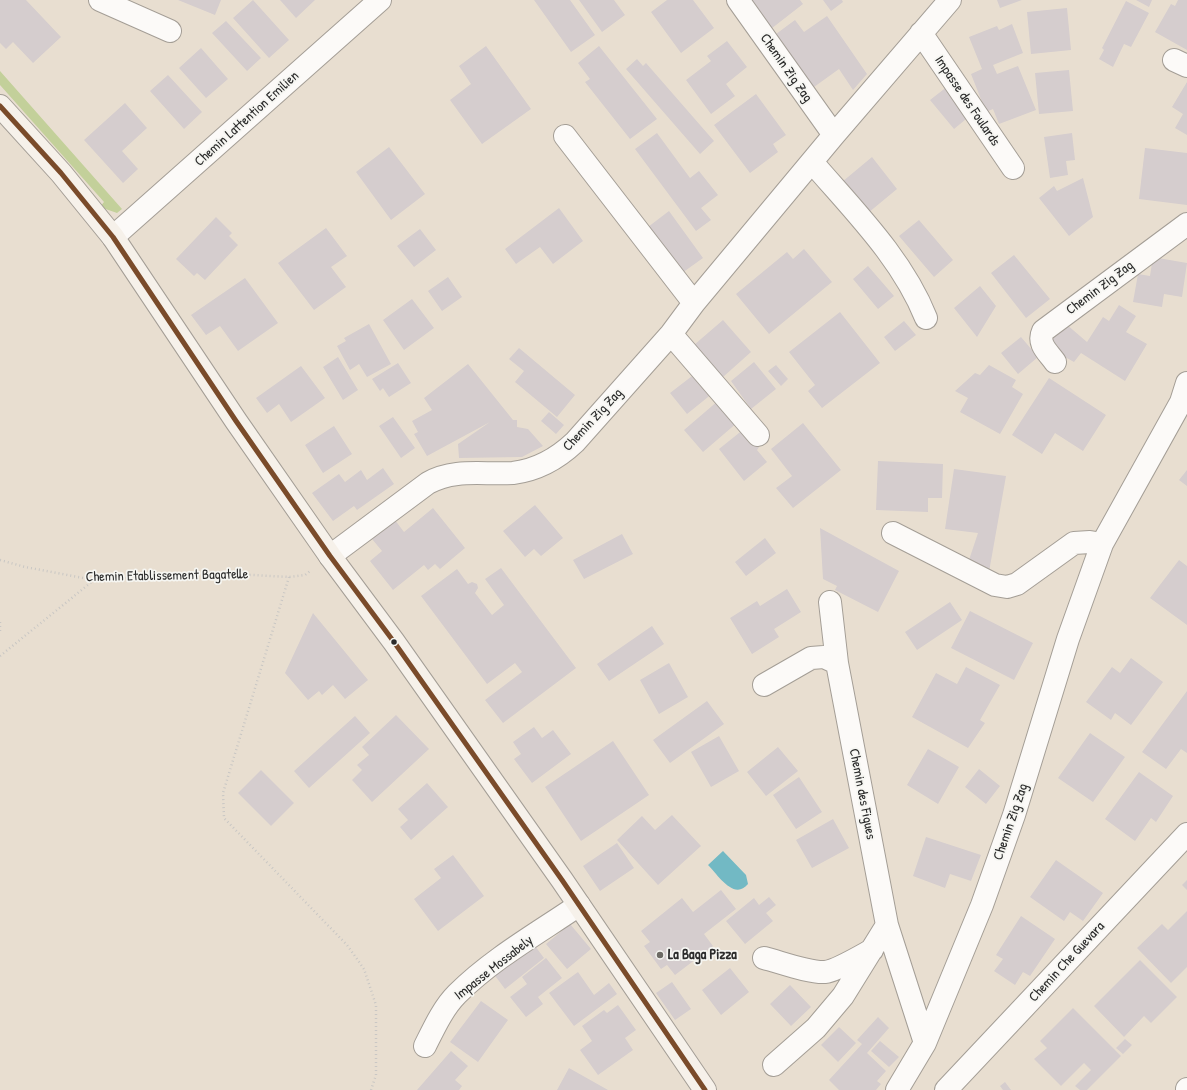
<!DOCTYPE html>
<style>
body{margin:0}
canvas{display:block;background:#e8ded0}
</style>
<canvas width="1187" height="1090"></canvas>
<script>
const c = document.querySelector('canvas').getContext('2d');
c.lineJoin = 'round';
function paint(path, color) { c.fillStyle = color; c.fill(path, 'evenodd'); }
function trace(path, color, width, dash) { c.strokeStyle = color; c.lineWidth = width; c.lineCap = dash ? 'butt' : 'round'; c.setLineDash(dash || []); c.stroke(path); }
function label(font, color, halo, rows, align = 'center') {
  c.font = font + ' "Patrick Hand",sans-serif'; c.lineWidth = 3.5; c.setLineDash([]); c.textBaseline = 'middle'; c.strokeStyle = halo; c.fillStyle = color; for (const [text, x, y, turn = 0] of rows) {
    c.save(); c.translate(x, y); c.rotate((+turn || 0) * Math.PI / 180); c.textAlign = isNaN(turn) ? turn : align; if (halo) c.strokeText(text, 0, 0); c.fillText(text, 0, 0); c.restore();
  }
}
const green = new Path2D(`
 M 0,71 L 122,209 L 117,213 L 100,207 L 104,202 L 0,85 Z`);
const water = new Path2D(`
 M 723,851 L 746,875 L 748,884 C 734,901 718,875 708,865 Z`);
const building = new Path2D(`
 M 0,0 L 26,0 L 61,37 L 33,63 L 13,42 L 6,49 L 0,43 Z
 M 178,0 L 221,0 L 215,15 Z
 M 253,0 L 289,40 L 269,58 L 233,18 Z
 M 280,0 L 315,0 L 296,18 Z
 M 534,0 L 570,0 L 595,35 L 571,52 Z
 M 579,0 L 614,0 L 625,15 L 602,32 Z
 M 667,0 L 693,0 L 714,28 L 681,53 L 651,12 Z
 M 744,0 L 800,0 L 803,4 L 767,32 Z
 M 823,0 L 842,0 L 843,2 L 831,11 Z
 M 997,0 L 1022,0 L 1000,8 Z
 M 1136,0 L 1152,0 L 1149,7 Z
 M 1178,0 L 1187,0 L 1187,50 L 1155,32 L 1171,4 L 1175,6 Z
 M 1126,1 L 1149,13 L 1131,47 L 1124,44 L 1113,67 L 1099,59 L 1104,50 L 1102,48 Z
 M 1067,8 L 1071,50 L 1031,54 L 1027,12 Z
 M 827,16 L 867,74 L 853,90 L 839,69 L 814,87 L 776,34 L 795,20 L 804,32 Z
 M 226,21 L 261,58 L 247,71 L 212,33 Z
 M 1012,24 L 1023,53 L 993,65 L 997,74 L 1018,66 L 1036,110 L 999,124 L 993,109 L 986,112 L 971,74 L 982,69 L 969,37 L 997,26 L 999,30 Z
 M 727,41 L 747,67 L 726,84 L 735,96 L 711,114 L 686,80 L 711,61 L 707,56 Z
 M 486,46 L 531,109 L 482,144 L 450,100 L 471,84 L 459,66 Z
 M 599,46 L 657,119 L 630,139 L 585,82 L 590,79 L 578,63 Z
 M 201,48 L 228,79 L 206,98 L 179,68 Z
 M 637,59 L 643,66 L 646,63 L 714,141 L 700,154 L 626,69 Z
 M 1069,70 L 1073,111 L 1039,114 L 1035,73 Z
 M 168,75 L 202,112 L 184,129 L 150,91 Z
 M 1187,82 L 1187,135 L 1175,128 L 1183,114 L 1172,107 Z
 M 948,86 L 971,115 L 954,129 L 930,100 Z
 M 756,94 L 786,135 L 773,144 L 778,152 L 750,173 L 714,125 Z
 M 125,103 L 147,128 L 122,151 L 138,169 L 123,183 L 84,140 Z
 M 657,133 L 690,178 L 699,171 L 718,195 L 701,208 L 711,220 L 696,231 L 635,149 Z
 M 1072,133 L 1075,160 L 1066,161 L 1068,175 L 1050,178 L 1044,137 Z
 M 389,147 L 425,194 L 391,220 L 356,172 Z
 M 1145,148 L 1187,153 L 1187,205 L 1139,199 Z
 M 872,157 L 897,189 L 868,213 L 842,182 Z
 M 1083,178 L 1093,217 L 1069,236 L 1039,198 L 1054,186 L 1057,191 Z
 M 559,208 L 583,241 L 553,264 L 540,247 L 516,264 L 505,249 Z
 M 669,211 L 703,258 L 682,273 L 648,227 Z
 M 216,217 L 232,233 L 229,236 L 238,245 L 205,280 L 197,273 L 194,276 L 176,259 Z
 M 919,220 L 953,260 L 934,277 L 899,236 Z
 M 326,228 L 347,256 L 331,267 L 346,287 L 314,310 L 278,263 Z
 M 420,229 L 436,250 L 414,267 L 397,246 Z
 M 804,249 L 832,282 L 769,334 L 736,294 L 787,252 L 793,259 Z
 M 1014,255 L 1050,299 L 1026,318 L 991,273 Z
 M 1158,258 L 1187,263 L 1182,297 L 1164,294 L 1162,307 L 1133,302 L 1138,274 L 1150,276 L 1152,263 Z
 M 868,266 L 894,296 L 878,309 L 853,279 Z
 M 448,277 L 462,297 L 442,311 L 428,291 Z
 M 245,278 L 278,323 L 238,351 L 220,326 L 206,335 L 191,315 Z
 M 980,286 L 996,306 L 977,337 L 954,308 Z
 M 412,299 L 434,328 L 404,350 L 383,320 Z
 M 1119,305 L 1136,316 L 1126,332 L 1147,344 L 1125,381 L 1081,353 L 1074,362 L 1065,357 L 1054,344 L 1052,335 L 1066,324 L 1087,342 L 1103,317 L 1109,321 Z
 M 840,312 L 880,363 L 822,408 L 808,391 L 815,385 L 789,352 Z
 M 723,320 L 751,352 L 723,377 L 694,345 Z
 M 904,321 L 916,335 L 895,351 L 884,337 Z
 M 369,324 L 391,364 L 367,377 L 359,364 L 350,370 L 337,346 L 346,341 L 344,338 Z
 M 1021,337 L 1038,357 L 1018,374 L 1001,353 Z
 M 519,348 L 575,395 L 557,417 L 515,382 L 524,371 L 509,359 Z
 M 338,357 L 358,390 L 343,400 L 323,367 Z
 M 754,362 L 776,389 L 751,409 L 731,381 Z
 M 398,363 L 411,383 L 389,397 L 383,388 L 380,391 L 372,379 Z
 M 468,364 L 513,420 L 517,420 L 517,427 L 528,429 L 543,446 L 522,457 L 459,458 L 458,444 L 490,422 L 427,456 L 414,434 L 418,432 L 412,421 L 432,410 L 424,398 Z
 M 776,365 L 788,379 L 781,386 L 768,371 Z
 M 989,365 L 1016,380 L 1012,387 L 1023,394 L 1000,434 L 960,412 L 968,398 L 955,391 L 975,373 L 980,375 Z
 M 301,366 L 325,398 L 291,422 L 279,404 L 267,413 L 256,398 Z
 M 696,373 L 713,393 L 687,414 L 670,393 Z
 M 1049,378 L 1106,415 L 1083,451 L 1055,433 L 1042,454 L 1012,435 Z
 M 719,400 L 738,422 L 703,452 L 684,430 Z
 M 549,412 L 564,425 L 556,434 L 541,421 Z
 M 393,417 L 415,448 L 401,458 L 379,426 Z
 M 803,423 L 841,470 L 793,508 L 776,488 L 792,476 L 771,449 Z
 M 334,426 L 352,454 L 323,473 L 305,445 Z
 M 744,429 L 759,447 L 757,450 L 767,462 L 744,481 L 719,449 Z
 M 878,461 L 943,464 L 942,498 L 928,498 L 928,512 L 876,510 Z
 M 383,468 L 394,484 L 357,510 L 354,506 L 333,521 L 312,493 L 339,474 L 345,482 L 361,470 L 367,480 Z
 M 954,469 L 1006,476 L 989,572 L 968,563 L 978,533 L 945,529 Z
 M 1187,470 L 1187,486 L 1179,480 Z
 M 535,505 L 563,538 L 541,556 L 534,549 L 525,557 L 503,531 Z
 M 433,508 L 465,548 L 440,569 L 435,564 L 428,570 L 424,565 L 393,590 L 370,561 L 382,551 L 372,539 L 395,520 L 404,532 Z
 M 820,528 L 899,571 L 878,612 L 835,590 L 837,586 L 823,579 Z
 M 622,534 L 633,554 L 584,579 L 573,560 Z
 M 765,538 L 776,553 L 746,576 L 735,562 Z
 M 1179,560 L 1187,566 L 1187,625 L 1150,598 Z
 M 501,568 L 576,668 L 503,723 L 485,700 L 522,672 L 515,663 L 487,684 L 421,596 L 457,569 L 468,584 L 472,582 L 477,584 L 478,588 L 475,593 L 492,615 L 504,605 L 485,579 Z
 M 787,589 L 801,612 L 774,629 L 779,637 L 752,654 L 730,618 L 757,601 L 760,606 Z
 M 950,602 L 962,620 L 917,650 L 905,632 Z
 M 970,611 L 1033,643 L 1014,680 L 951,648 Z
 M 313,613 L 368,680 L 345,699 L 333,685 L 322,695 L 319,691 L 308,700 L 285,673 Z
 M 652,626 L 664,644 L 609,681 L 597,664 Z
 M 1131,658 L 1163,682 L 1131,725 L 1115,713 L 1111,720 L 1086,702 L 1112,667 L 1120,673 Z
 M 669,663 L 688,697 L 659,714 L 640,680 Z
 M 966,667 L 1000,685 L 980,720 L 985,723 L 968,748 L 912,717 L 936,673 L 957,684 Z
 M 1187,691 L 1187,753 L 1181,749 L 1166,769 L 1142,752 Z
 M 707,701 L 724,724 L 670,763 L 653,740 Z
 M 396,715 L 429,749 L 372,802 L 352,780 L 362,770 L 357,765 L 369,755 L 362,747 Z
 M 355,716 L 370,733 L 309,788 L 294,771 Z
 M 534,727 L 542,738 L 553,730 L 571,754 L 532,783 L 514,759 L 521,754 L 513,742 Z
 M 1090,733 L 1125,757 L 1093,802 L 1058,778 Z
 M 719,736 L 739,771 L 711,787 L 691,752 Z
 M 613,741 L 649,795 L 581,841 L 545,787 Z
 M 778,747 L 798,771 L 766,796 L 747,772 Z
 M 928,749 L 959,767 L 938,804 L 907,785 Z
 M 979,769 L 1000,786 L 986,804 L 965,787 Z
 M 261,770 L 294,803 L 271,826 L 238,793 Z
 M 1139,772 L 1173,796 L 1156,822 L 1151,818 L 1135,841 L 1105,819 Z
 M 799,777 L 822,812 L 796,829 L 773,795 Z
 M 427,783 L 448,807 L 411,840 L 400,827 L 408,820 L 398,809 Z
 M 672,815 L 701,846 L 658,885 L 617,840 L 642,816 L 655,830 Z
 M 833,819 L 849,848 L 812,868 L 796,840 Z
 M 926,837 L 981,855 L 971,881 L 950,874 L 945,888 L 913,876 Z
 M 617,843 L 634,868 L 600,891 L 583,866 Z
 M 453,855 L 484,896 L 438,931 L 414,899 L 441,878 L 434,869 Z
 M 1056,860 L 1103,893 L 1083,921 L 1070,912 L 1064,921 L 1030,897 Z
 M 1187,880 L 1187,890 L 1182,885 Z
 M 721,890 L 736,909 L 704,934 L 713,946 L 675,975 L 667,965 L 661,969 L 644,946 L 650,942 L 641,931 L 682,898 L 693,912 Z
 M 769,897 L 776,905 L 766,913 L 773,921 L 745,944 L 726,921 L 754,898 L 759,905 Z
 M 1187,911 L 1187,967 L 1171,983 L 1137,948 L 1162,924 L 1168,930 Z
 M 1021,916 L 1055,939 L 1030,976 L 1023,972 L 1015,985 L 994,971 L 1003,959 L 996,955 Z
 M 570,924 L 591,949 L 567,969 L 546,944 Z
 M 532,942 L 544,958 L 505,989 L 493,973 Z
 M 546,958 L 562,978 L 538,997 L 543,1004 L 526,1017 L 510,997 L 527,984 L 522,977 Z
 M 1140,960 L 1177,997 L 1151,1023 L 1144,1016 L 1124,1037 L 1094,1006 Z
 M 730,968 L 749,992 L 721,1015 L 702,990 Z
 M 578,972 L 594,995 L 609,983 L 617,994 L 574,1026 L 549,993 Z
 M 672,982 L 691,1009 L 675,1020 L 656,993 Z
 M 790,985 L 811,1007 L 791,1026 L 770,1004 Z
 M 481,1001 L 508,1020 L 478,1062 L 450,1042 Z
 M 618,1005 L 636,1030 L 625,1038 L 633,1050 L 598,1075 L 580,1050 L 592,1041 L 582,1026 L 604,1010 L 607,1013 Z
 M 1073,1008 L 1121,1056 L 1087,1090 L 1080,1090 L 1075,1086 L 1091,1070 L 1084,1063 L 1061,1086 L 1034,1059 L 1047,1048 L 1040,1041 Z
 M 878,1017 L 889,1028 L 867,1053 L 886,1071 L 877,1081 L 881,1084 L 876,1090 L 839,1090 L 829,1080 L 862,1044 L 857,1040 Z
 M 839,1027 L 856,1043 L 838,1062 L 821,1045 Z
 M 1125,1039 L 1132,1045 L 1123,1054 L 1116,1048 Z
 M 880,1041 L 899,1057 L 889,1067 L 871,1051 Z
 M 451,1051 L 468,1066 L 455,1080 L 462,1086 L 459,1090 L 417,1090 Z
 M 569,1068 L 608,1090 L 557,1090 Z
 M 1005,1082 L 1011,1090 L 1003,1090 L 1000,1086 Z`);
const path = new Path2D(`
 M 0,560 L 25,567 L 94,580 L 216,573 L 289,577 L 305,575 L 310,571
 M 289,577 L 223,793 L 224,818 L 347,945 L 364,969 L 376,1005 L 376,1075 L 371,1090
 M 0,622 L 0,634
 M 0,656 L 94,580`);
const minor = new Path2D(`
 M 100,0 L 170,31
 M 738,0 L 834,135
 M 921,33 L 1013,168
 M 1174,60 L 1187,66
 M 565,136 L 694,303
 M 812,162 C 854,211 902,258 926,318
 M 113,237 L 380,0
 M 671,334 L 758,435
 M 1055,362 C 1048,352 1037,344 1043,331 L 1187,224
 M 893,533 L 995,585 L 1007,587 L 1017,584 L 1074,543 L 1090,542 L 1102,544
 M 330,556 L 428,483 C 455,468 483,475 513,473 C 538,470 557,459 575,442 L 671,334 L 694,303 L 834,135 L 950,0
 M 830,602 L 837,663 L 887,925 L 925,1043
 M 764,685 L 811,658 L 824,657 L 837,663
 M 764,958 C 780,962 809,973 825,972 C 836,971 861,956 872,950
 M 425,1046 C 434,1028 443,1008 457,994 C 492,959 538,933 579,905
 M 774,1065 L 816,1028 L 843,996 L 887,925
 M 897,1090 L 925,1043 L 982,905 L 1014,815 L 1068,639 L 1102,544 L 1181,402 L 1187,383
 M 946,1090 L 1187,834
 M 1187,1090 L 1187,1089`);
const secondary = new Path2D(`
 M 0,106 L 61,173 L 113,237 L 236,421 L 330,556 L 394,642 L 562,880 L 705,1090`);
const bus1 = new Path2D(`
 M 0,106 L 61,173 L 113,237 L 236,421 L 330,556 L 394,642 L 562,880 L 705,1090`);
const markers = [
 [394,642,3.5,"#2b2b2b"],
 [660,955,4,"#6d6a65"]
];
const streetNames = [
 ["Chemin Zig Zag",786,68,55],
 ["Impasse des Foulards",967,101,56],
 ["Chemin Lattention Emilien",247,119,-42],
 ["Chemin Zig Zag",1100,288,-37],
 ["Chemin Zig Zag",593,420,-47],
 ["Chemin Etablissement Bagatelle",167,576,-1],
 ["Chemin des Figues",862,794,79],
 ["Chemin Zig Zag",1011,822,-71],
 ["Chemin Che Guevara",1067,962,-47],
 ["Impasse Mossabely",494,968,-38]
];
const poiNames = [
 ["La Baga Pizza",668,955]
];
paint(green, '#c3d09a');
paint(water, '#72b9c4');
paint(building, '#d5cdce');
trace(minor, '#a49e96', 24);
trace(secondary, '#a49e96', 24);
trace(path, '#c9c7c4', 2.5, [1, 3]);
trace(minor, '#fcfaf8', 22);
trace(secondary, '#f6f1ea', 22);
trace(bus1, '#7a4b2a', 5);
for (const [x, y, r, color] of markers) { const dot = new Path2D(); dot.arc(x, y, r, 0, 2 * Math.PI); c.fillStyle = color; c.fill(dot); trace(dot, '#f6f6f2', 1.5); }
label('14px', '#2b2b2b', '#f6f6f2', streetNames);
label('bold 14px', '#2b2b2b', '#f6f6f2', poiNames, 'left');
</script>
